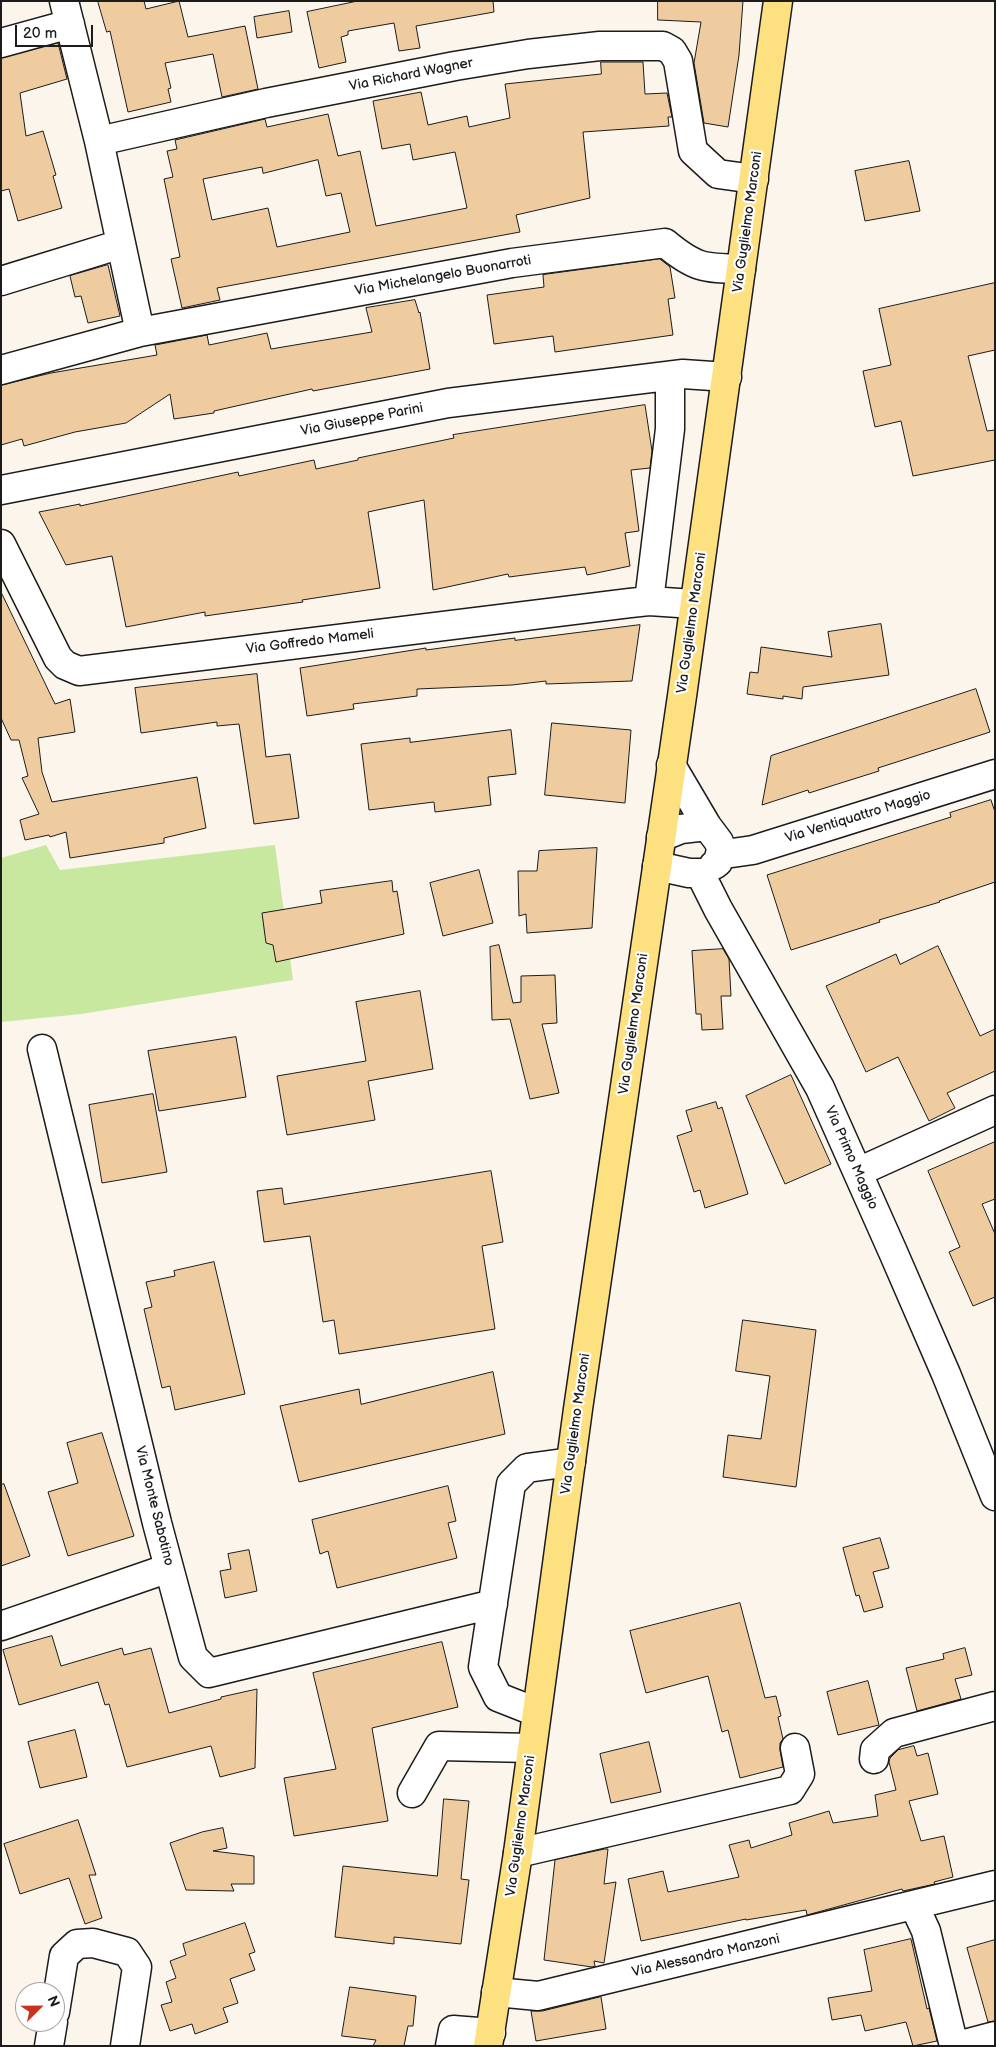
<!DOCTYPE html>
<style>
body{margin:0}
#map{position:relative;width:996px;height:2047px;overflow:hidden;background:#fcf5ec;font-family:"Balsamiq Sans",sans-serif}
canvas{display:block}
.frame{position:absolute;inset:0;border:2px solid #1c1c1c;pointer-events:none}
.north{position:absolute;left:15px;top:1982px;width:50px;height:50px;box-sizing:border-box;background:#fff;border:1px solid #a4a4a4;border-radius:50%;rotate:67deg;font-size:14px;font-weight:700;line-height:20px;text-align:center;color:#1c1c1c}
.north::after{content:'';display:block;margin:auto;width:18px;height:22px;background:#c8321e;clip-path:polygon(50% 0,100% 100%,50% 72%,0 100%)}
.scale{position:absolute;left:15px;top:25px;width:78px;height:22px;box-sizing:border-box;border:2px solid #1c1c1c;border-top:0;padding-left:6px;font-size:15px;line-height:18px;white-space:nowrap;color:#1c1c1c;-webkit-text-stroke:4px #fff;paint-order:stroke}
</style>
<div id="map">
<canvas width="996" height="2047"></canvas>
<div class="frame"></div>
<div class="north">N</div>
<div class="scale">20 m</div>
</div>
<script>
const c = document.querySelector('canvas').getContext('2d');
c.lineJoin = 'round';
function paint(path, color) { c.fillStyle = color; c.fill(path, 'evenodd'); }
function trace(path, color, width, dash) { c.strokeStyle = color; c.lineWidth = width; c.lineCap = dash ? 'butt' : 'round'; c.setLineDash(dash || []); c.stroke(path); }
function label(font, color, halo, rows, align = 'center') {
  c.font = font + ' "Balsamiq Sans",sans-serif'; c.lineWidth = 4.5; c.setLineDash([]); c.textBaseline = 'middle'; c.strokeStyle = halo; c.fillStyle = color; for (const [text, x, y, turn = 0] of rows) {
    c.save(); c.translate(x, y); c.rotate((+turn || 0) * Math.PI / 180); c.textAlign = isNaN(turn) ? turn : align; if (halo) c.strokeText(text, 0, 0); c.fillText(text, 0, 0); c.restore();
  }
}
const green = new Path2D(`
 M 46,845 L 60,870 L 275,845 L 293,980 L 81,1014 L 1,1022 L 1,858 Z`);
const building = new Path2D(`
 M 98,1 L 144,1 L 146,9 L 179,1 L 188,37 L 245,26 L 258,89 L 222,97 L 213,54 L 165,63 L 171,88 L 168,89 L 171,102 L 128,112 L 110,31 L 107,32 Z
 M 358,1 L 493,1 L 494,12 L 416,26 L 420,48 L 399,51 L 394,23 L 348,31 L 348,35 L 341,37 L 346,62 L 319,68 L 307,12 Z
 M 658,1 L 743,1 L 739,55 L 728,127 L 704,123 L 694,63 L 701,22 L 658,20 Z
 M 289,11 L 292,32 L 257,38 L 254,17 Z
 M 58,43 L 67,79 L 20,93 L 26,136 L 43,131 L 56,175 L 53,176 L 62,208 L 18,221 L 9,189 L 1,191 L 1,58 Z
 M 601,62 L 643,62 L 645,94 L 667,93 L 672,117 L 668,117 L 669,126 L 583,132 L 590,198 L 516,215 L 520,232 L 217,288 L 220,300 L 182,308 L 171,259 L 180,257 L 164,179 L 173,177 L 167,151 L 177,149 L 175,140 L 265,119 L 267,127 L 328,114 L 338,156 L 360,151 L 376,226 L 467,208 L 455,152 L 413,160 L 410,144 L 382,149 L 373,101 L 421,92 L 428,125 L 467,116 L 469,127 L 510,118 L 505,84 L 601,74 ZM 318,160 L 326,196 L 341,193 L 350,232 L 277,247 L 268,208 L 212,220 L 203,179 L 262,167 L 263,173 Z
 M 909,161 L 920,211 L 865,221 L 855,171 Z
 M 660,259 L 670,267 L 675,298 L 668,299 L 673,335 L 555,352 L 553,336 L 494,344 L 487,295 L 544,287 L 543,275 Z
 M 108,265 L 120,316 L 88,323 L 81,296 L 75,297 L 70,276 Z
 M 995,283 L 995,350 L 968,356 L 987,431 L 995,430 L 995,460 L 913,476 L 901,421 L 875,427 L 863,371 L 891,365 L 879,309 Z
 M 415,300 L 419,313 L 420,312 L 430,369 L 313,391 L 312,389 L 214,411 L 214,413 L 174,419 L 170,394 L 126,423 L 75,432 L 24,446 L 22,439 L 1,445 L 1,385 L 51,373 L 157,355 L 155,345 L 207,335 L 209,345 L 267,333 L 271,349 L 372,332 L 366,308 Z
 M 645,405 L 652,451 L 650,468 L 631,470 L 639,531 L 625,533 L 630,566 L 587,575 L 585,567 L 509,577 L 508,574 L 433,590 L 424,500 L 368,512 L 380,588 L 302,600 L 303,602 L 205,616 L 205,612 L 126,627 L 112,556 L 66,565 L 39,512 L 80,504 L 80,506 L 238,472 L 239,476 L 314,460 L 316,469 L 358,460 L 358,458 L 454,438 L 453,435 Z
 M 1,592 L 55,704 L 70,699 L 75,732 L 38,738 L 42,772 L 52,802 L 197,777 L 206,828 L 164,838 L 164,843 L 70,858 L 66,832 L 50,837 L 49,835 L 25,840 L 20,820 L 39,814 L 22,778 L 28,776 L 19,740 L 11,740 L 1,718 Z
 M 881,624 L 889,675 L 803,687 L 802,699 L 783,696 L 783,699 L 747,694 L 750,672 L 758,673 L 761,647 L 832,657 L 828,632 Z
 M 640,625 L 632,681 L 546,684 L 546,681 L 512,685 L 417,689 L 417,696 L 353,704 L 354,709 L 307,716 L 300,668 L 426,648 L 426,650 L 515,638 L 515,640 Z
 M 257,674 L 266,757 L 290,754 L 299,818 L 254,824 L 239,724 L 217,726 L 217,722 L 141,733 L 135,688 Z
 M 976,689 L 990,732 L 878,768 L 879,771 L 809,793 L 808,790 L 762,805 L 771,756 Z
 M 552,723 L 631,730 L 625,803 L 545,795 Z
 M 511,730 L 516,774 L 488,777 L 491,805 L 435,812 L 434,802 L 369,810 L 361,744 L 410,738 L 410,742 Z
 M 991,800 L 995,812 L 995,882 L 939,901 L 940,902 L 879,920 L 880,922 L 791,950 L 767,875 L 951,817 L 950,813 Z
 M 597,848 L 592,928 L 527,933 L 526,914 L 519,916 L 518,871 L 537,871 L 539,851 Z
 M 479,870 L 493,923 L 443,936 L 430,883 Z
 M 392,881 L 393,892 L 397,891 L 404,934 L 276,962 L 273,945 L 266,943 L 262,913 L 322,903 L 320,891 Z
 M 499,945 L 513,1003 L 521,1002 L 521,976 L 555,975 L 557,1023 L 542,1024 L 559,1093 L 530,1099 L 510,1019 L 492,1020 L 490,947 Z
 M 938,946 L 980,1036 L 995,1029 L 995,1071 L 947,1093 L 955,1108 L 929,1121 L 898,1057 L 866,1072 L 826,986 L 896,954 L 900,964 Z
 M 723,949 L 729,959 L 731,996 L 721,996 L 723,1029 L 702,1030 L 701,1014 L 696,1014 L 692,951 Z
 M 420,991 L 433,1069 L 368,1081 L 375,1120 L 287,1135 L 277,1076 L 366,1061 L 356,1002 Z
 M 236,1037 L 246,1097 L 159,1111 L 148,1051 Z
 M 791,1075 L 831,1164 L 785,1184 L 746,1096 Z
 M 153,1094 L 167,1172 L 102,1183 L 89,1105 Z
 M 716,1102 L 718,1109 L 722,1107 L 748,1194 L 705,1208 L 700,1190 L 694,1192 L 677,1136 L 692,1131 L 686,1111 Z
 M 995,1142 L 995,1199 L 982,1204 L 995,1234 L 995,1297 L 973,1306 L 949,1252 L 960,1247 L 928,1171 Z
 M 491,1171 L 503,1242 L 482,1246 L 495,1329 L 339,1354 L 334,1320 L 323,1322 L 310,1236 L 264,1242 L 257,1191 L 282,1188 L 284,1204 Z
 M 214,1262 L 245,1394 L 175,1410 L 170,1386 L 162,1388 L 144,1309 L 152,1307 L 146,1282 L 175,1276 L 174,1271 Z
 M 743,1320 L 816,1330 L 796,1487 L 723,1477 L 728,1435 L 761,1439 L 770,1376 L 736,1371 Z
 M 493,1372 L 505,1434 L 299,1482 L 280,1406 L 359,1389 L 361,1404 Z
 M 102,1433 L 134,1536 L 68,1556 L 48,1492 L 78,1483 L 67,1443 Z
 M 4,1484 L 30,1556 L 1,1566 L 1,1485 Z
 M 448,1486 L 456,1521 L 448,1523 L 457,1558 L 337,1588 L 328,1551 L 320,1554 L 312,1520 Z
 M 880,1538 L 889,1568 L 873,1572 L 883,1607 L 864,1612 L 859,1595 L 856,1596 L 843,1548 Z
 M 249,1550 L 257,1591 L 225,1598 L 220,1571 L 231,1569 L 228,1554 Z
 M 740,1603 L 765,1698 L 776,1696 L 781,1716 L 778,1717 L 783,1739 L 780,1743 L 780,1750 L 783,1767 L 740,1778 L 728,1730 L 722,1732 L 708,1676 L 646,1693 L 630,1631 Z
 M 52,1636 L 61,1666 L 122,1648 L 124,1655 L 151,1648 L 169,1713 L 221,1699 L 221,1697 L 257,1689 L 255,1768 L 220,1777 L 211,1746 L 127,1767 L 109,1704 L 105,1705 L 98,1682 L 19,1705 L 3,1650 Z
 M 442,1642 L 458,1707 L 372,1728 L 388,1821 L 294,1836 L 284,1778 L 336,1769 L 313,1673 Z
 M 965,1648 L 972,1675 L 955,1679 L 961,1699 L 917,1711 L 906,1668 L 944,1659 L 943,1654 Z
 M 868,1681 L 879,1725 L 838,1735 L 827,1692 Z
 M 75,1730 L 87,1777 L 40,1788 L 28,1742 Z
 M 649,1742 L 661,1792 L 611,1803 L 600,1754 Z
 M 914,1746 L 917,1756 L 928,1753 L 938,1794 L 909,1801 L 921,1841 L 944,1836 L 953,1877 L 934,1882 L 935,1884 L 903,1891 L 902,1889 L 807,1915 L 806,1910 L 746,1920 L 746,1919 L 641,1941 L 628,1879 L 663,1871 L 668,1892 L 739,1877 L 729,1845 L 749,1840 L 751,1848 L 792,1835 L 789,1823 L 829,1811 L 833,1823 L 878,1816 L 875,1795 L 896,1790 L 889,1762 L 890,1758 L 898,1750 Z
 M 444,1799 L 469,1801 L 461,1879 L 469,1880 L 461,1944 L 394,1937 L 394,1944 L 335,1937 L 343,1866 L 437,1876 Z
 M 78,1820 L 96,1875 L 89,1875 L 102,1918 L 85,1924 L 69,1878 L 20,1894 L 4,1844 Z
 M 223,1828 L 227,1848 L 213,1851 L 254,1856 L 254,1884 L 231,1884 L 234,1891 L 186,1890 L 170,1843 L 202,1832 Z
 M 605,1849 L 608,1849 L 604,1884 L 616,1882 L 604,1963 L 594,1961 L 595,1966 L 592,1967 L 544,1960 L 555,1860 Z
 M 245,1923 L 255,1952 L 249,1954 L 255,1970 L 230,1979 L 238,2003 L 223,2008 L 228,2022 L 195,2034 L 192,2024 L 170,2031 L 161,2005 L 172,2002 L 166,1982 L 176,1978 L 170,1961 L 186,1955 L 183,1944 Z
 M 911,1939 L 927,2009 L 929,2008 L 937,2041 L 913,2046 L 906,2022 L 865,2031 L 861,2015 L 832,2020 L 828,1998 L 872,1991 L 864,1950 Z
 M 995,1940 L 995,2021 L 988,2022 L 967,1948 Z
 M 350,1987 L 416,1996 L 413,2026 L 408,2026 L 404,2046 L 373,2046 L 376,2040 L 342,2036 Z
 M 601,1997 L 606,2029 L 536,2041 L 531,2011 L 542,2011 Z`);
const street = new Path2D(`
 M 64,1 L 99,141 L 140,332
 M 1,43 L 70,24
 M 99,141 L 266,103 L 455,66 L 528,54 L 600,46 L 663,46 L 672,51 L 678,61 L 693,151 L 718,174 L 754,179
 M 1,281 L 121,244
 M 1,370 L 140,332 L 512,263 L 665,243 C 695,268 703,268 741,269
 M 1,490 L 448,403 L 683,374 L 727,377
 M 1,544 L 58,658 L 65,665 L 79,671 L 630,603 L 649,601 L 694,604
 M 649,601 L 670,429 L 670,376
 M 671,765 L 707,826 L 719,842 L 721,850 L 718,862 L 714,865
 M 661,837 L 681,829 L 707,826
 M 721,850 L 732,853 L 753,850 L 995,774
 M 657,866 L 689,873 L 700,873 L 718,909 L 820,1088 L 893,1252 L 946,1374 L 995,1496
 M 42,1049 L 157,1523 L 193,1657 L 209,1673 L 493,1604
 M 858,1172 L 995,1110
 M 1,1626 L 169,1568
 M 536,1712 L 498,1697 L 483,1667 L 511,1484 L 527,1468 L 571,1462
 M 874,1759 L 875,1750 L 894,1733 L 995,1706
 M 412,1793 L 439,1746 L 531,1748
 M 518,1853 L 790,1790 L 800,1774 L 795,1748
 M 914,1905 L 926,1931 L 954,2046
 M 496,1992 L 538,1996 L 995,1885
 M 55,2012 L 64,1956 L 77,1944 L 93,1943 L 127,1952 L 137,1967 L 125,2046
 M 49,2046 L 53,2022
 M 450,2046 L 453,2030 L 491,2033
 M 957,2046 L 995,2036`);
const primary = new Path2D(`
 M 488,2046 L 518,1853 L 578,1409 L 682,696 L 778,1`);
const streetNames = [
 ["Via Richard Wagner",411,75,-11],
 ["Via Guglielmo Marconi",748,222,-82],
 ["Via Michelangelo Buonarroti",443,276,-10],
 ["Via Giuseppe Parini",362,420,-11],
 ["Via Guglielmo Marconi",692,623,-82],
 ["Via Goffredo Mameli",310,642,-7],
 ["Via Ventiquattro Maggio",858,817,-17],
 ["Via Guglielmo Marconi",634,1024,-82],
 ["Via Primo Maggio",851,1158,66],
 ["Via Guglielmo Marconi",576,1424,-82],
 ["Via Monte Sabotino",154,1506,76],
 ["Via Guglielmo Marconi",521,1826,-82],
 ["Via Alessandro Manzoni",706,1956,-13]
];
paint(green, '#c9e89f');
paint(building, '#efcca0');
trace(building, '#1c1c1c', 1);
trace(street, '#1c1c1c', 31);
trace(primary, '#1c1c1c', 31);
trace(street, '#fff', 28);
trace(primary, '#fde080', 28);
label('14px', '#1c1c1c', '#fff', streetNames);
</script>
